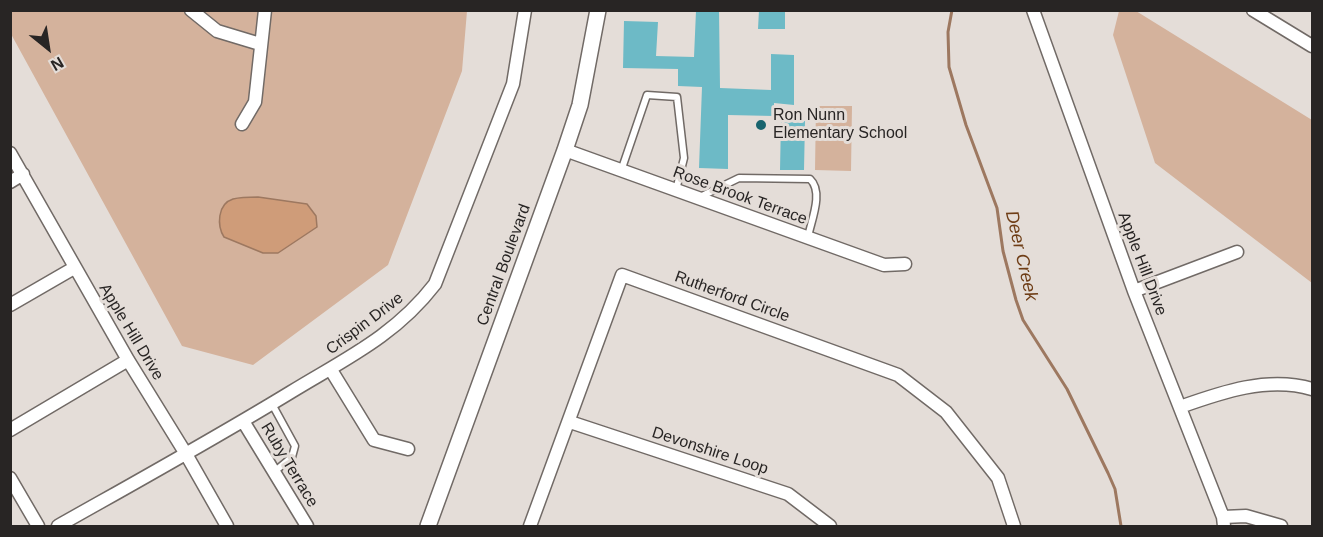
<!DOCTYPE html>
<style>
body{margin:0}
#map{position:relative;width:1323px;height:537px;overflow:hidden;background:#e4ddd8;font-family:Arial,sans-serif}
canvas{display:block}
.frame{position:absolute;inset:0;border:12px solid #282524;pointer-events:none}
.north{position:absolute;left:18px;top:18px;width:60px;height:60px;-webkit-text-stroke:4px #e4ddd8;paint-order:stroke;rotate:150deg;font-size:16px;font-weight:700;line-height:24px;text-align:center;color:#282524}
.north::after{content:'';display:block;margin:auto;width:21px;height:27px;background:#282524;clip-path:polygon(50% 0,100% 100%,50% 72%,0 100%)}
</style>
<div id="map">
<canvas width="1323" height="537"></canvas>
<div class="frame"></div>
<div class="north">N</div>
</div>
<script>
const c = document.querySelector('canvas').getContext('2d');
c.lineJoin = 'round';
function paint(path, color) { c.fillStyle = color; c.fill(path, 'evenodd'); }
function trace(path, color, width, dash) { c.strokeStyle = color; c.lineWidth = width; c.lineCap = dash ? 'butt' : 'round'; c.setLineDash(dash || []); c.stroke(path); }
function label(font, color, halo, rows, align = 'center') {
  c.font = font + ' Arial,sans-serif'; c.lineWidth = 6; c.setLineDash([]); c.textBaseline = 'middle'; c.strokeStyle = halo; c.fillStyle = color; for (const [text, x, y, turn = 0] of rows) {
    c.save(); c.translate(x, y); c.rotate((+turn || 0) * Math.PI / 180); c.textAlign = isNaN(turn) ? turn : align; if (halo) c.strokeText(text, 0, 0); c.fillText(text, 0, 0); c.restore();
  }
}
const green = new Path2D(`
 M 10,11 L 467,11 L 462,71 L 388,265 L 253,365 L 182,346 L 11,34 Z
 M 1119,11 L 1136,11 L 1312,120 L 1312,283 L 1155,163 L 1113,35 Z
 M 816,106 L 852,106 L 851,171 L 815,170 Z`);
const water = new Path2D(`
 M 258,197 L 307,204 L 316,216 L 317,227 L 278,253 L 263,253 L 224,237 C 217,226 217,204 233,199 C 241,197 250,197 258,197 Z`);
const stream = new Path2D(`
 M 952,10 L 948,32 L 949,67 L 966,125 L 997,208 L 1003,251 L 1016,300 L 1023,320 L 1067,389 L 1108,473 L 1115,489 L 1121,526`);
const building = new Path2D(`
 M 719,10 L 720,88 L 771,90 L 771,54 L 794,55 L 794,105 L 774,103 L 774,116 L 728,115 L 728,169 L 699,168 L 702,87 L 678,86 L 678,69 L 623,68 L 624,21 L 658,22 L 656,56 L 694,57 L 696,11 Z
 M 759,10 L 785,10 L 785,29 L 758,29 Z
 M 781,120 L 805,121 L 804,170 L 780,170 Z`);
const service = new Path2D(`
 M 621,171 L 647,95 L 677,97 L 684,158 L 676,190
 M 700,197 L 739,178 L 810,179 C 824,192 811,221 808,237
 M 272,404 L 295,446 L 292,457 L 274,472`);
const minor = new Path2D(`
 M 191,10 L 217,31 L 260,44
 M 1033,10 L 1134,291 L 1223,517 L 1224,526
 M 1253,10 L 1312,46
 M 242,124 L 255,102 L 265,10
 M 565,150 L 884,265 L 905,264
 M 10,153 L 128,360 L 186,454 L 227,526
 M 10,182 L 23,174
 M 1134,291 L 1237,252
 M 10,305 L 74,268
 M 331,370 L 374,440 L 408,449
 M 1180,407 C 1222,392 1268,376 1312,389
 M 243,421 L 307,526
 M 570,422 L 788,494 L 830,526
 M 10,430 L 128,360
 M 10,478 L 38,526
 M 1223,517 L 1246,516 L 1281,526
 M 58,526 C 136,482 214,439 291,392 C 345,359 395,336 435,284 L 513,84 L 525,10
 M 530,526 L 622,275 L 898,375 L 946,412 L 998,478 L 1014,526`);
const tertiary = new Path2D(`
 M 428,526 L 565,150 L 580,105 L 598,10`);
const markers = [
 [761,125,6,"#18646e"]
];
const poiNames = [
 ["Ron Nunn",773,116],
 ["Elementary School",773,134]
];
const streetNames = [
 ["Rose Brook Terrace",740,196,20],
 ["Apple Hill Drive",1142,264,69],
 ["Central Boulevard",504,265,-70],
 ["Rutherford Circle",732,297,20],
 ["Crispin Drive",365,324,-37],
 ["Apple Hill Drive",131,332,59],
 ["Devonshire Loop",710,451,18],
 ["Ruby Terrace",289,465,59]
];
const waterNames = [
 ["Deer Creek",1021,256,77]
];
paint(green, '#d4b29c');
paint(water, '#cf9c79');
trace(water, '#9d7860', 1.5);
trace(stream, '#9d7860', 3);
paint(building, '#6dbac6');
trace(service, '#716a66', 9);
trace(minor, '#716a66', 15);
trace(tertiary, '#716a66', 18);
trace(service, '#fff', 6);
trace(minor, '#fff', 12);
trace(tertiary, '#fff', 15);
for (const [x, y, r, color] of markers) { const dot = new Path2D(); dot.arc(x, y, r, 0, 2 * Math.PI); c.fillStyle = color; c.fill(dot); trace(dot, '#e4ddd8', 2); }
label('16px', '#282524', '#e4ddd8', poiNames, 'left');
label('16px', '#282524', '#e4ddd8', streetNames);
label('italic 18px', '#6f3e17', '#e4ddd8', waterNames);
</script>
